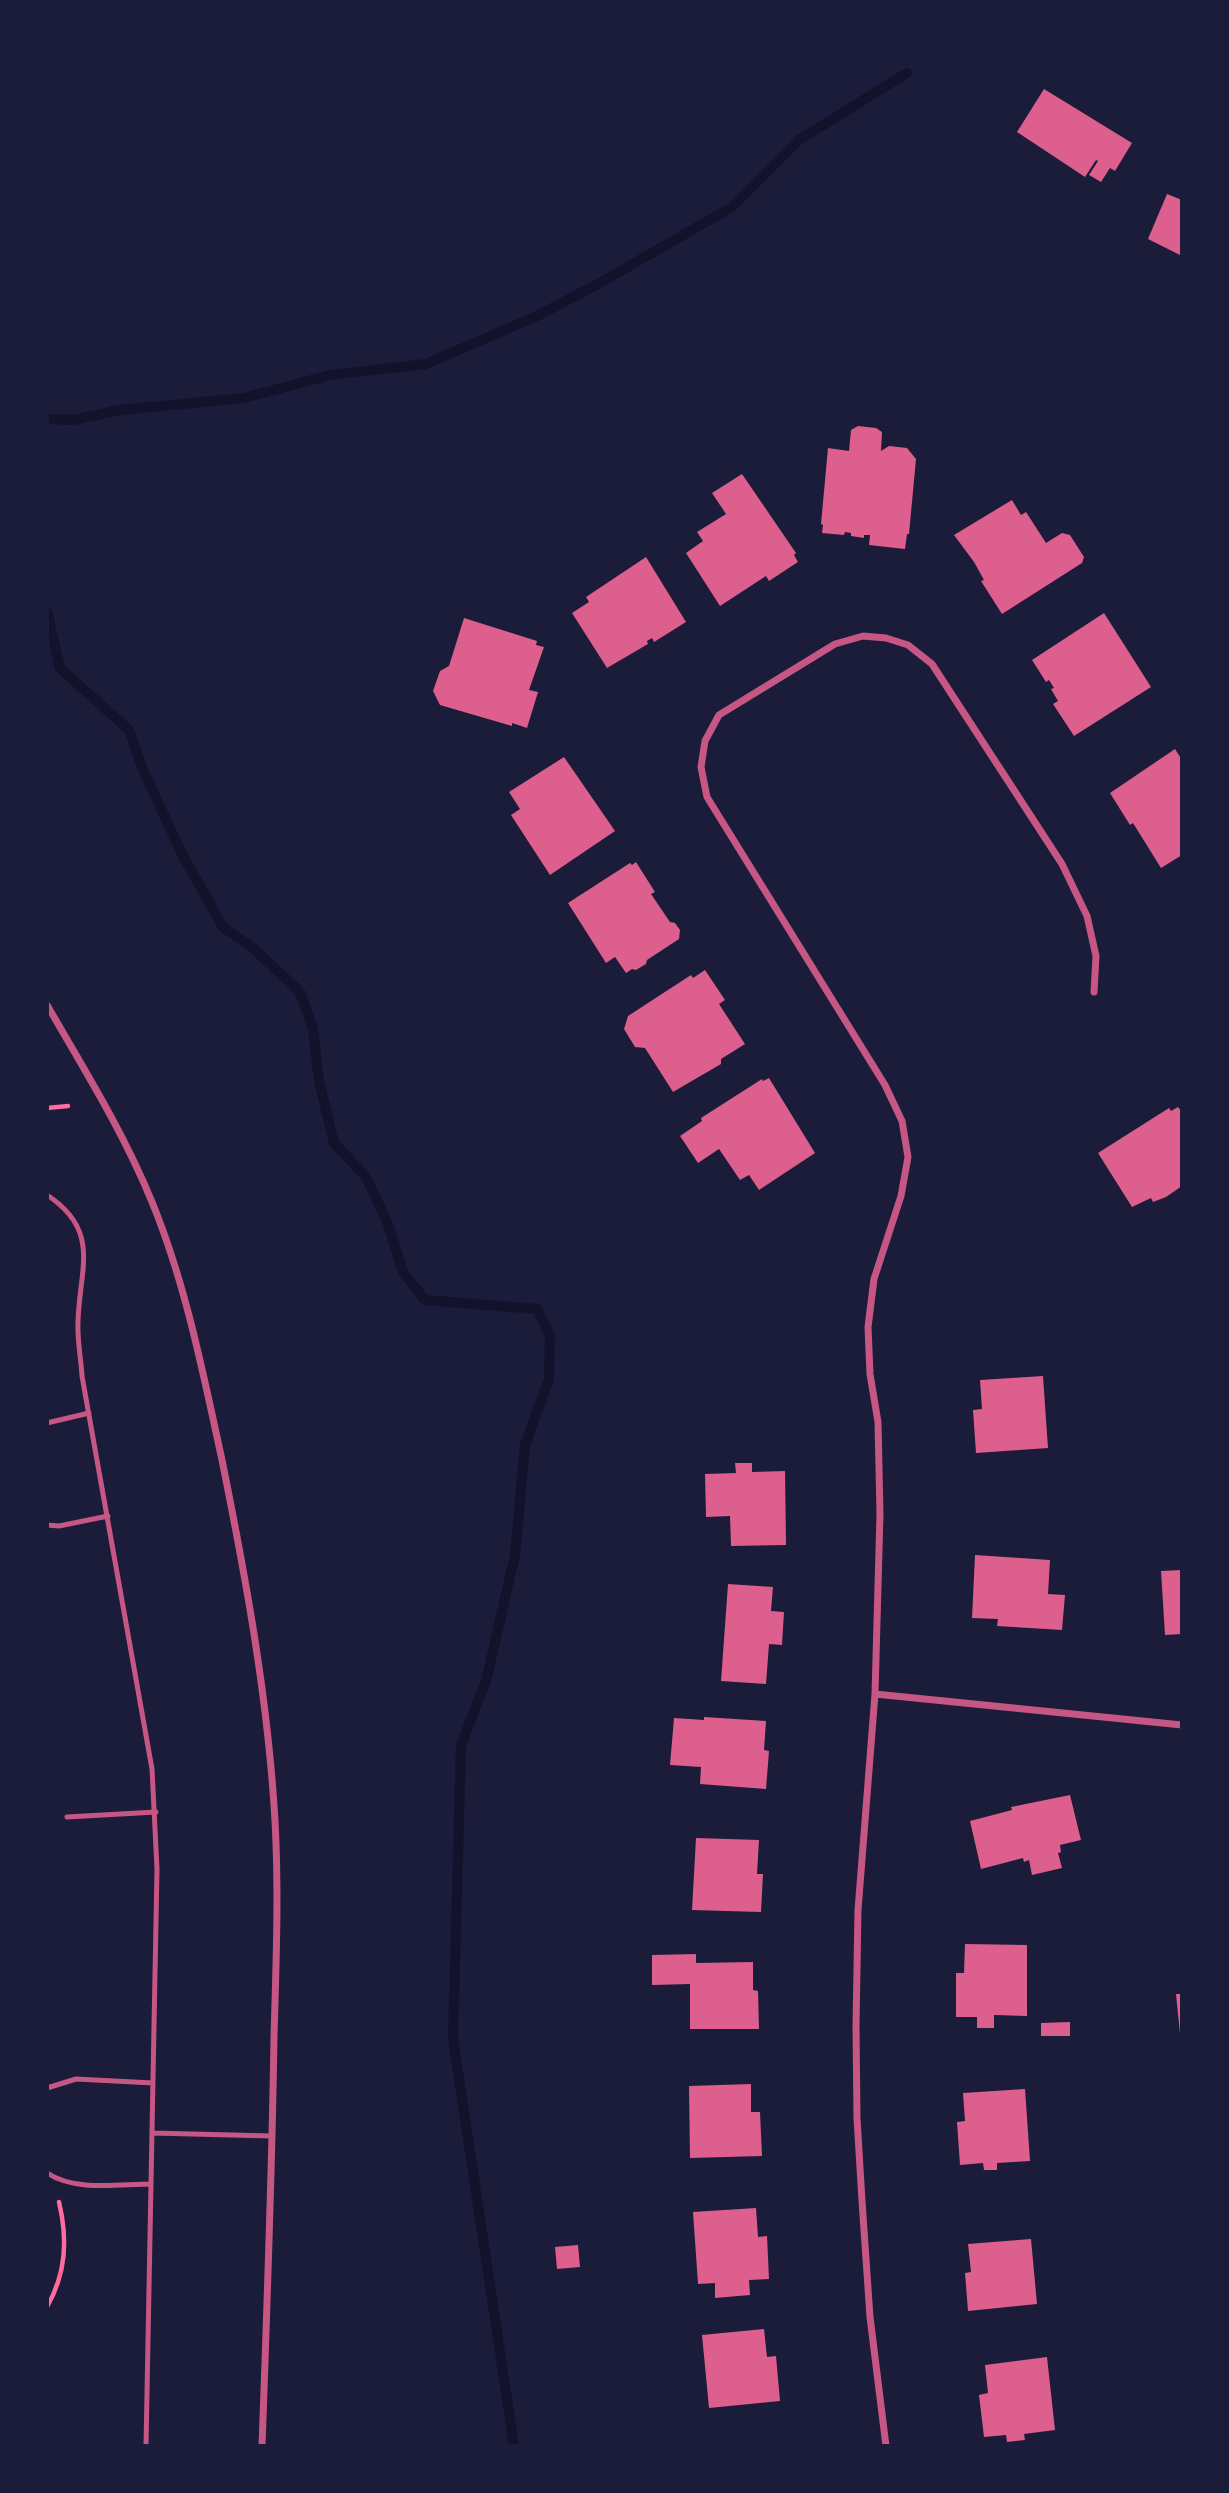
<!DOCTYPE html>
<style>
body{margin:0}
#map{position:relative;width:1229px;height:2493px;overflow:hidden;background:#1b1b3a;font-family:Cabin,sans-serif}
canvas{display:block}
.frame{position:absolute;inset:0;border:49px solid #1b1b3a;pointer-events:none}
</style>
<div id="map">
<canvas width="1229" height="2493"></canvas>
<div class="frame"></div>
</div>
<script>
const c = document.querySelector('canvas').getContext('2d');
c.lineJoin = 'round';
function trace(path, color, width, dash) { c.strokeStyle = color; c.lineWidth = width; c.lineCap = dash ? 'butt' : 'round'; c.setLineDash(dash || []); c.stroke(path); }
function paint(path, color) { c.fillStyle = color; c.fill(path, 'evenodd'); }
const stream = new Path2D(`
 M 47,419 L 73,420 L 120,410 L 244,398 L 330,375 L 426,364 L 537,316 L 598,284 L 732,207 L 799,140 L 907,73
 M 47,612 L 60,668 L 129,730 L 143,770 L 183,856 L 223,927 L 253,948 L 300,992 L 313,1029 L 319,1081 L 334,1143 L 366,1177 L 388,1224 L 403,1272 L 425,1300 L 537,1309 L 550,1335 L 549,1379 L 525,1445 L 515,1555 L 486,1681 L 461,1745 L 453,2038 L 514,2446`);
const building = new Path2D(`
 M 1044,89 L 1132,143 L 1115,171 L 1110,168 L 1101,182 L 1089,175 L 1098,161 L 1096,160 L 1085,177 L 1017,132 Z
 M 1167,194 L 1182,200 L 1182,256 L 1148,239 Z
 M 858,426 L 876,428 L 882,432 L 881,451 L 889,446 L 907,448 L 916,459 L 909,534 L 907,534 L 905,549 L 869,545 L 870,535 L 864,535 L 864,538 L 851,536 L 851,533 L 845,532 L 844,535 L 822,533 L 823,525 L 821,524 L 828,448 L 849,451 L 851,430 Z
 M 742,474 L 796,553 L 794,555 L 798,562 L 769,581 L 766,576 L 720,606 L 686,553 L 703,541 L 697,532 L 726,514 L 712,493 Z
 M 1012,500 L 1021,515 L 1026,512 L 1046,543 L 1062,533 L 1070,535 L 1084,557 L 1082,563 L 1002,614 L 981,581 L 984,580 L 974,562 L 954,535 Z
 M 646,557 L 686,622 L 654,642 L 652,638 L 647,641 L 648,644 L 607,668 L 572,613 L 589,602 L 586,597 Z
 M 1104,613 L 1151,687 L 1074,736 L 1053,704 L 1058,701 L 1051,689 L 1054,688 L 1049,680 L 1046,682 L 1032,660 Z
 M 464,618 L 537,641 L 536,645 L 544,647 L 529,690 L 538,692 L 527,728 L 512,723 L 512,726 L 440,705 L 433,691 L 440,671 L 449,666 Z
 M 1175,749 L 1182,760 L 1182,855 L 1161,868 L 1133,823 L 1130,825 L 1110,793 Z
 M 564,757 L 615,831 L 550,875 L 511,815 L 520,809 L 509,792 Z
 M 636,862 L 655,892 L 651,894 L 670,922 L 675,923 L 680,930 L 679,939 L 647,960 L 646,964 L 636,970 L 632,969 L 626,973 L 615,957 L 606,963 L 568,903 L 630,863 L 632,865 Z
 M 705,970 L 725,1000 L 719,1004 L 745,1044 L 721,1059 L 721,1064 L 673,1092 L 645,1048 L 635,1047 L 624,1029 L 628,1016 L 691,975 L 693,978 Z
 M 769,1078 L 815,1153 L 759,1190 L 749,1175 L 740,1180 L 719,1149 L 698,1163 L 680,1136 L 702,1121 L 701,1118 L 762,1079 L 763,1081 Z
 M 1178,1107 L 1182,1112 L 1182,1186 L 1166,1197 L 1153,1202 L 1151,1198 L 1132,1207 L 1098,1153 L 1169,1108 L 1171,1111 Z
 M 1043,1376 L 1048,1448 L 976,1453 L 973,1410 L 982,1409 L 980,1380 Z
 M 735,1463 L 752,1463 L 752,1472 L 785,1471 L 786,1545 L 731,1546 L 730,1516 L 706,1517 L 705,1474 L 736,1473 Z
 M 975,1555 L 1050,1560 L 1048,1594 L 1065,1595 L 1062,1630 L 997,1626 L 998,1619 L 972,1618 Z
 M 1182,1570 L 1182,1634 L 1165,1635 L 1161,1571 Z
 M 728,1584 L 773,1587 L 771,1611 L 784,1612 L 782,1645 L 769,1644 L 766,1684 L 721,1681 Z
 M 704,1717 L 766,1721 L 764,1750 L 769,1751 L 766,1789 L 700,1784 L 701,1767 L 670,1765 L 674,1718 L 704,1720 Z
 M 1070,1795 L 1081,1840 L 1060,1845 L 1061,1852 L 1058,1853 L 1062,1868 L 1032,1875 L 1029,1860 L 1024,1862 L 1023,1858 L 981,1869 L 970,1821 L 1012,1810 L 1011,1807 Z
 M 696,1838 L 759,1840 L 757,1874 L 763,1874 L 761,1912 L 692,1910 Z
 M 965,1944 L 1027,1945 L 1027,2016 L 994,2015 L 994,2028 L 977,2028 L 977,2017 L 956,2017 L 956,1973 L 964,1973 Z
 M 696,1954 L 696,1963 L 753,1962 L 753,1990 L 758,1991 L 759,2029 L 690,2029 L 690,1984 L 652,1985 L 652,1955 Z
 M 1176,1994 L 1182,1994 L 1182,2034 L 1180,2034 Z
 M 1070,2022 L 1070,2036 L 1041,2036 L 1041,2023 Z
 M 751,2084 L 751,2112 L 760,2112 L 762,2156 L 690,2158 L 689,2086 Z
 M 1025,2089 L 1030,2161 L 997,2163 L 997,2170 L 984,2170 L 983,2163 L 960,2165 L 957,2122 L 965,2121 L 963,2093 Z
 M 756,2208 L 758,2237 L 767,2236 L 769,2279 L 749,2280 L 750,2295 L 715,2298 L 715,2283 L 698,2284 L 693,2212 Z
 M 1031,2239 L 1037,2304 L 968,2311 L 965,2273 L 971,2272 L 968,2244 Z
 M 578,2245 L 580,2267 L 557,2269 L 555,2247 Z
 M 764,2329 L 767,2357 L 776,2356 L 780,2401 L 709,2408 L 702,2335 Z
 M 1047,2357 L 1055,2430 L 1024,2434 L 1025,2440 L 1007,2442 L 1006,2435 L 984,2437 L 979,2395 L 988,2393 L 985,2365 Z`);
const path = new Path2D(`
 M 47,1108 L 68,1106
 M 47,2307 C 66,2273 68,2240 59,2202`);
const service = new Path2D(`
 M 47,1195 C 102,1231 79,1270 78,1322 C 77,1340 81,1358 82,1376 L 152,1769 L 157,1869 L 146,2446
 M 47,1423 L 89,1413
 M 47,1525 L 59,1526 L 108,1516
 M 67,1817 L 156,1812
 M 47,2088 L 76,2079 L 153,2083
 M 152,2133 L 272,2136
 M 47,2173 C 76,2192 119,2184 151,2184`);
const minor = new Path2D(`
 M 47,1005 C 84,1069 124,1133 152,1202 C 186,1285 203,1373 222,1460 C 246,1579 268,1699 275,1821 C 279,1893 276,1965 274,2037 C 272,2173 267,2309 262,2446
 M 875,1694 L 1182,1725
 M 886,2446 L 870,2317 L 862,2201 L 857,2118 L 856,2026 L 858,1910 L 875,1694 L 880,1514 L 878,1422 L 870,1374 L 868,1327 L 874,1279 L 901,1196 L 908,1157 L 902,1121 L 885,1085 L 707,797 L 701,767 L 705,741 L 719,715 L 835,644 L 863,636 L 886,638 L 908,645 L 932,664 L 1062,864 L 1087,916 L 1096,956 L 1094,992`);
trace(stream, '#12122b', 10);
paint(building, '#dd5f8e');
trace(path, '#ff6b9d', 4.5);
trace(service, '#c65784', 5);
trace(minor, '#c65784', 7);
</script>
